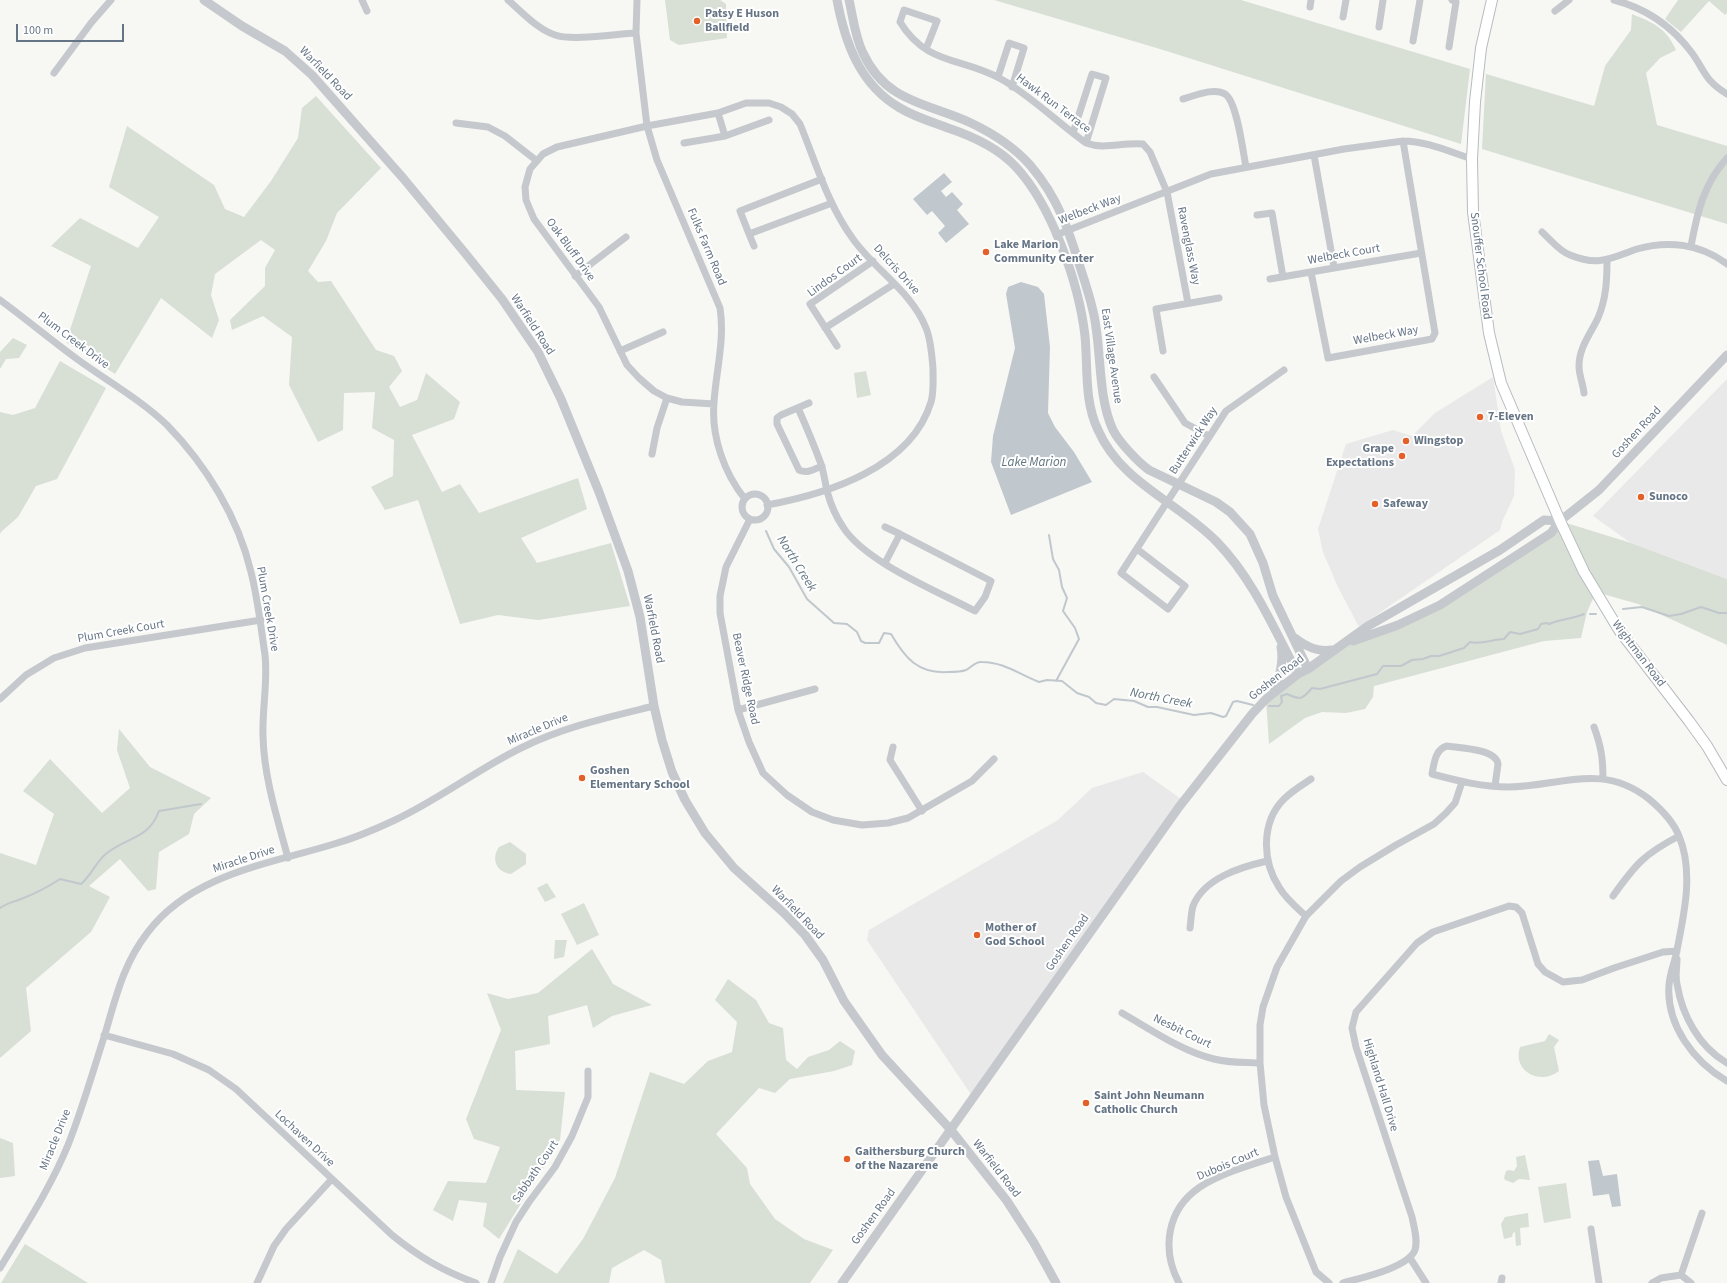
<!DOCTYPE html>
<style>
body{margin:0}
#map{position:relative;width:1727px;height:1283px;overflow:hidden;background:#f7f7f4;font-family:"Source Sans 3",sans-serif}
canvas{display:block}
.scale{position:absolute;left:16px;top:24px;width:108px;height:18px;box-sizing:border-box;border:2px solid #667585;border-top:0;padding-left:5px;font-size:12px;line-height:14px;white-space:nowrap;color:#667585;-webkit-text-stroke:3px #fff;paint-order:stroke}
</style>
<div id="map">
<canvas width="1727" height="1283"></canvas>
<div class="scale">100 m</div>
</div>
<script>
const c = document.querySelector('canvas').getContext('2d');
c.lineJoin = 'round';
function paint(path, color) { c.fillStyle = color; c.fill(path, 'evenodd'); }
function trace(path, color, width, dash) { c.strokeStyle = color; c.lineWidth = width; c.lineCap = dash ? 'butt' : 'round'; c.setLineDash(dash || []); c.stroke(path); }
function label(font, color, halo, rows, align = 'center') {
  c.font = font + ' "Source Sans 3",sans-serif'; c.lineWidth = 4; c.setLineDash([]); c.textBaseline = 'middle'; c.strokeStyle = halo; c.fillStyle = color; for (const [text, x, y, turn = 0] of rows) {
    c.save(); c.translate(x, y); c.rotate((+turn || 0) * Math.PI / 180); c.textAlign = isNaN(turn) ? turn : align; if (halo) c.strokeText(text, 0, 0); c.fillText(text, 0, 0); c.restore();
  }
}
const built = new Path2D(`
 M 1493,377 L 1501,431 L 1515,470 L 1514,496 L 1502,522 L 1500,530 L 1359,627 L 1338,587 L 1323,552 L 1318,529 L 1346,444 L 1393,430 L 1412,436 L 1435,413 Z
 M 1727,379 L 1727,579 L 1631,543 L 1593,516 Z
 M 1143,772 L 1181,799 L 972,1096 L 867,940 L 869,930 L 1058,820 L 1092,788 Z`);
const green = new Path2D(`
 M 665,0 L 720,0 L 726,4 L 727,38 L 679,45 L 670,40 Z
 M 994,0 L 1241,0 L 1470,69 L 1461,144 L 1160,49 Z
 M 1678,0 L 1727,0 L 1727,13 L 1725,15 L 1709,1 L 1681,32 L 1665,19 Z
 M 1632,14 C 1654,23 1666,28 1676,50 L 1660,58 L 1646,73 L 1657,125 L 1727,146 L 1727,224 L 1482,149 L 1486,74 L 1594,106 L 1605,66 L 1631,30 Z
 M 316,96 L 381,168 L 337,213 L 326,241 L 308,271 L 318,282 L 331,281 L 376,350 L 394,356 L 402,371 L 389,387 L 400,407 L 417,400 L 426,373 L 460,402 L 454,419 L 412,435 L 442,492 L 460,484 L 479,513 L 578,478 L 587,509 L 521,538 L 537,563 L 611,543 L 630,606 L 538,620 L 498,615 L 460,624 L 418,500 L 385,510 L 371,487 L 393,476 L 394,440 L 372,428 L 375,392 L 344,393 L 343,430 L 318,442 L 289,385 L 292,337 L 263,316 L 232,330 L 230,320 L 265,286 L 265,268 L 275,250 L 261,240 L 215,274 L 211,295 L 219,320 L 212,338 L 161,298 L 115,374 L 66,342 L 91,266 L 51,246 L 80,218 L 138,248 L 159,217 L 109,187 L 127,126 L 214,185 L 225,209 L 244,217 L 271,181 L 298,138 L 302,108 Z
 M 13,338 L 27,345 L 19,358 L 6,359 L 0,369 L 0,352 Z
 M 60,361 L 106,388 L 57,479 L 36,486 L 18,517 L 1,532 L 0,534 L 0,412 L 13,415 L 35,408 Z
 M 866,371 L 871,395 L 857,398 L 854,373 Z
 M 1560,521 L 1631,543 L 1727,579 L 1727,645 L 1638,604 L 1596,592 L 1587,612 L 1581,638 L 1544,641 L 1374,686 L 1373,697 L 1365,709 L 1346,713 L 1322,712 L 1305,718 L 1269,744 L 1266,699 L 1334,650 L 1398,626 L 1524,551 Z
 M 119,729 L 150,767 L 211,798 L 194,814 L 189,834 L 159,852 L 156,889 L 148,891 L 120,859 L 89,886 L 110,897 L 91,932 L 26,988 L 31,1031 L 0,1058 L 0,853 L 36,865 L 54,814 L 23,791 L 50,759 L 102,813 L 130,788 L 117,750 Z
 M 510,842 L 526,854 L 526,864 L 511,874 C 496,872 491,859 499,847 Z
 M 547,883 L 556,897 L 545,902 L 537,888 Z
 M 584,903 L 599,935 L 577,945 L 561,914 Z
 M 555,940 L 567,940 L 564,957 L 554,959 Z
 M 592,949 L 613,984 L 652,1005 L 612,1016 L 593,1028 L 587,1005 L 548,1016 L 550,1044 L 515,1051 L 516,1090 L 565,1092 L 560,1140 L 499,1239 L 483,1226 L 487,1203 L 459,1200 L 453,1221 L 433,1210 L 448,1181 L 486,1183 L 500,1147 L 474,1139 L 466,1119 L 501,1030 L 487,993 L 508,999 L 538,993 Z
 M 728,979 L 756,1000 L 769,1023 L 783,1028 L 786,1060 L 797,1069 L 808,1057 L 829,1050 L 840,1041 L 855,1051 L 852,1065 L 834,1071 L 790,1079 L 775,1093 L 759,1088 L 716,1134 L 747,1168 L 750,1184 L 775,1219 L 804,1239 L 833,1250 L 810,1283 L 665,1283 L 661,1260 L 644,1250 L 612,1268 L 609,1283 L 503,1283 L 518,1249 L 557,1274 L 583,1239 L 615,1178 L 650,1072 L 684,1084 L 708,1061 L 732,1052 L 737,1022 L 715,1000 Z
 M 1549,1034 L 1559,1040 L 1554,1047 L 1559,1071 C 1540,1086 1512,1071 1520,1047 L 1545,1041 Z
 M 0,1138 L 13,1143 L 15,1176 L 0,1178 Z
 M 1525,1155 L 1530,1180 L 1519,1179 L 1513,1183 L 1505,1180 L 1504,1178 L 1506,1171 L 1509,1170 L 1514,1171 L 1517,1166 L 1516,1157 Z
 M 1566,1183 L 1571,1218 L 1544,1223 L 1538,1187 Z
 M 1528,1213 L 1529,1227 L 1520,1228 L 1521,1245 L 1516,1246 L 1515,1232 L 1513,1233 L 1512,1237 L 1504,1239 L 1501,1224 L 1505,1217 Z
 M 25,1244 L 88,1283 L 1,1283 Z`);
const water = new Path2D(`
 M 944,173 L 952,182 L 941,191 L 946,197 L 952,192 L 963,204 L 957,210 L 969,224 L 946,243 L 938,233 L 945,226 L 932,211 L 927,215 L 913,199 Z
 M 1021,282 L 1038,287 L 1044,294 L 1050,347 L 1048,413 L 1055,427 L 1074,452 L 1092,482 L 1011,515 L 991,462 L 993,436 L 1015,348 L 1006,294 L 1008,287 Z
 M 1599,1160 L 1603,1176 L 1617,1174 L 1621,1206 L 1612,1207 L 1609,1194 L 1593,1196 L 1588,1161 Z`);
const stream = new Path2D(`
 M 766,531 L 774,549 L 789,567 L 807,599 L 834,623 L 847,624 L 857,632 L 861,641 L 865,643 L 879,643 L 884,633 L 891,634 C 905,658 918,674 948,672 C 953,672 961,672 966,670 C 971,668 975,661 982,662 C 1003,662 1019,674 1039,682 L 1047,680 L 1062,681 L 1077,693 L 1089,697 L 1096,703 L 1106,705 L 1114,699 L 1134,701 L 1148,707 L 1157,707 L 1194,715 L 1211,713 L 1223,717 L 1226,716 L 1233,702 L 1237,701 L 1253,705
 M 1049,535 L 1053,559 L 1059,570 L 1062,587 L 1067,598 L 1063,611 L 1075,628 L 1079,639 L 1056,681
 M 1623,609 L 1642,607 L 1669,616 L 1681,614 L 1701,607 L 1719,613 L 1727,613
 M 1590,614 L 1596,614
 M 1269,706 L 1279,706 L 1282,702 L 1281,696 L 1287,694 C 1300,700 1302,700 1312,688 L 1320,689 L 1377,674 L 1383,666 L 1401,666 L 1412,660 L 1423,659 L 1431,656 L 1439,656 L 1464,648 L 1470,642 C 1481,645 1493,639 1504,639 L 1510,632 L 1520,634 L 1538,629 L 1541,624 L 1546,623 L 1549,624 C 1561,619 1573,619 1584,614
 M 0,908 C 7,903 13,902 21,899 C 34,894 48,887 60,879 L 81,884 C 92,875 96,861 107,853 C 127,837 149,839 159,811 L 201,804`);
const minor = new Path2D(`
 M 362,0 L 367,11
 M 508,0 C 522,12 537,29 555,35 C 573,41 615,34 636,33
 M 637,0 L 636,33 L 647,126 L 657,160 L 720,308 C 725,340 716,371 714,402 C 711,436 724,473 745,499
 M 1614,0 C 1645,8 1672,26 1692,53 C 1705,71 1705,81 1727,94
 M 1310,7 L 1311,0
 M 1555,11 L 1569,0
 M 1343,17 L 1346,0
 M 1379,27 L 1383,0
 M 1413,41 L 1420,0
 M 1449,47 L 1456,2 L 1452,0
 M 926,49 L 937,21 L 904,10 L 900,22 C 927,66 962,57 1001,79 C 1030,95 1058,123 1086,143 C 1105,150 1123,142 1143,144 L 1150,152 L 1167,192 L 1188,303
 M 54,73 L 91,23 L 111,0
 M 998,77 L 1009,43 L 1024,48 L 1012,87
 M 1183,99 C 1194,96 1214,87 1225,94 C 1237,101 1243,152 1246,167
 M 718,113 L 725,136
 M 456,123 L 488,127 L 505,136 L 537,161
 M 1073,133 L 1092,74 L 1106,78 L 1086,143
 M 684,143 L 725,136 L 769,120
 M 1314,155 L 1334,267
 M 822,179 L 740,211 L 749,234 L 832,203
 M 1257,215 L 1272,213 L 1283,277
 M 1542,232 C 1551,240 1559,251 1570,255 C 1599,267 1611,258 1637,249 C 1668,240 1701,244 1727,264
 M 749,234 L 754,246
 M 1056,235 L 1211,174 L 1344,149 L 1403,141 C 1426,141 1450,152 1472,159
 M 1691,246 C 1697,213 1704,183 1727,158
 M 1311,272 L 1328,358 L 1432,339 L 1435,333 L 1403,141
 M 575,276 L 626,237
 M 1270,279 L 1421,253
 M 0,300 C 26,319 51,340 77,359 C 107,381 140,399 167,425 C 206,465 238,517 251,572 C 258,600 261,628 265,655 C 268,682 262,709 263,736 C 264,778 277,817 288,858
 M 825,328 L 894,284
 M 837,346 L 810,304 L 873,261
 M 620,351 L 663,332
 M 1163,351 L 1156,309 L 1219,298
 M 1154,377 L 1185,423 L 1209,436
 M 1584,393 C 1583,384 1579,375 1579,366 C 1579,347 1591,333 1598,318 C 1606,299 1607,281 1607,261
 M 809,403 L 781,415 L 777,418 L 777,424 L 799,470 C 808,474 814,469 822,466
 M 714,404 L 682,402 L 667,398 L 654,391 L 639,378 L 627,365 L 599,307 L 534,219 L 526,200 L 525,187 L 530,169 L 543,154 L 557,147 L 647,126 L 718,113 L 746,103 L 769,103 L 781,107 L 792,114 L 800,124 C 816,163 828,205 853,239 C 875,270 912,292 926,328 C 931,340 932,356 933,369 C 933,380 934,392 931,402 C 911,468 827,494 767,505
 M 798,408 C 806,426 814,445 821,464 C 824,473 825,482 827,491 C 830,502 836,517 843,527 C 865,562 937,591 975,611 L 985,597 L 991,581 L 900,534 L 885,563
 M 652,454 L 657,428 L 667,398
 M742 507a13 13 0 1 1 26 0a13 13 0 1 1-26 0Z
 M 750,519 L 726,567 L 720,596 L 720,613 L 738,710 L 749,742 L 763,773 L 787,795 L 812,812 L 833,820 L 862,825 L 888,823 L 908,818 L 972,781 L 994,759
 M 885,527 L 900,534
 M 1137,549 L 1185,586 L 1168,609 L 1121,573 L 1226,411 L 1284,370
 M 0,699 L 26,675 L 54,658 L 85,648 L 261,620
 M 738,710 L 815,689
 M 1594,727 C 1601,746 1603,758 1603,779
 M 893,747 L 890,760 L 922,811
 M 1495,786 L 1498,764 C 1496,749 1461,748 1447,746 C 1435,749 1434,764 1432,774 C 1458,781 1483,787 1509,787 C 1561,786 1602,762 1649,799 C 1661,809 1673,821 1679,836 C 1694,872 1684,914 1677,950 C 1675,962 1670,972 1669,985 C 1666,1025 1694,1062 1727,1081
 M 1613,896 C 1635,865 1644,854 1679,836
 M 1306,916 C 1296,907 1286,899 1279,887 C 1262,861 1261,822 1284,799 C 1292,791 1302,785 1311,779
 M 1190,928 C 1191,921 1191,913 1193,906 C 1204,878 1241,867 1267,861
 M 1677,959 C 1677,967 1675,976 1677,984 C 1682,1015 1699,1047 1727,1063
 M 1122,1013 C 1150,1029 1183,1052 1214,1059 C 1229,1063 1245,1062 1260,1063
 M 104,1035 L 173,1054 L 209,1070 L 236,1089 L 392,1235 C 419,1257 443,1271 476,1283
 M 1591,1229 L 1599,1283
 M 1410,1258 L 1426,1283
 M 0,1268 C 24,1228 50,1189 68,1145 C 82,1110 93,1071 105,1034 C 116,997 123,964 148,932 C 192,874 269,864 334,844 C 355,838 376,829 395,820 C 438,800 478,769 521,748 C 563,727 609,717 654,706
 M 1681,1275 L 1702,1213
 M 257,1283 L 274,1246 L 286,1229 L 331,1180
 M 491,1283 L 500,1257 L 516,1222 L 529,1202 L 555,1167 L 572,1136 L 588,1097 L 588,1071
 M 1179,1283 C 1161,1249 1167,1209 1200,1187 C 1222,1173 1250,1165 1275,1157
 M 1329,1283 L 1316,1272 L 1286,1197 L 1275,1157 L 1264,1105 L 1260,1063 L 1260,1025 L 1263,1007 L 1277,967 L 1306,916 L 1341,881 L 1360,867 L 1396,845 L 1434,824 L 1446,813 L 1455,803 L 1462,782
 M 1343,1283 C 1360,1278 1408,1268 1415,1250 C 1418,1240 1414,1227 1412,1217 L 1356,1047 L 1352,1028 L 1356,1012 L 1417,943 L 1433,932 L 1509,906 L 1516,907 L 1522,913 L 1538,964 L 1545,972 L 1563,982 L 1582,980 L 1614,968 L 1663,952 L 1677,951
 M 1501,1283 L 1502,1278
 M 1652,1283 L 1661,1278 L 1681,1275 L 1691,1283`);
const tertiary = new Path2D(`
 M 204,0 L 242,26 L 285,51 L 312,75 L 403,178 L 465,253 L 502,299 L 538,352 L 561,399 L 599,492 L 628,571 L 640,617 L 654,706 L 662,740 L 672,772 L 685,800 L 705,833 L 734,868 L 785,914 L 805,935 L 823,960 L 844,1001 L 882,1055 L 951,1130 L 1007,1201 L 1034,1243 L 1056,1283
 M 837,0 C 845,43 860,85 900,108 C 915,117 932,122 948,128 C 972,136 997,147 1015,166 C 1052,205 1079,284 1085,336 C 1088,368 1084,401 1098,430 C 1121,483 1178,502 1217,542 C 1253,579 1274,629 1298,674
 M 849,0 C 853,17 855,37 863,53 C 886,103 928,103 971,123 C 992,133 1014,147 1030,165 C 1059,199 1069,231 1082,273 C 1086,285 1090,298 1093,311 C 1102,347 1097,396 1113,430 C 1119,442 1138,462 1149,470 L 1216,502 L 1230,512 L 1250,534 L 1263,563 L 1273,596 L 1308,669
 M 1295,638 C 1307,647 1317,652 1332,650
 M 1353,641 L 1398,625 L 1440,605 L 1551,533 L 1560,521 L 1599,490 L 1727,355
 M 1274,692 C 1279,677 1284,663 1281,647
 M 842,1283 L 1179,807 L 1252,714 L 1266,699 L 1298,674 L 1308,669 L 1368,626 L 1500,550 L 1544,520 L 1560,521`);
const secondary = new Path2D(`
 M 1492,0 L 1481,48 L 1475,102 L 1472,159 L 1473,212 L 1489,333 L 1501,383 L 1560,521 L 1584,572 L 1619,630 L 1689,721 L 1707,746 L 1727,780`);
const markers = [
 [697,21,4,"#e36129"],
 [986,252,4,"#e36129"],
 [1480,417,4,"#e36129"],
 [1406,441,4,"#e36129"],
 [1402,456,4,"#e36129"],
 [1641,497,4,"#e36129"],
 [1375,504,4,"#e36129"],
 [582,778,4,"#e36129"],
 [977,935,4,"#e36129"],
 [1086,1103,4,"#e36129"],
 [847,1159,4,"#e36129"]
];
const poiNames = [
 ["Patsy E Huson",705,14],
 ["Ballfield",705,28],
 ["Lake Marion",994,245],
 ["Community Center",994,259],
 ["7-Eleven",1488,417],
 ["Wingstop",1414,441],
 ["Grape",1394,449,"right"],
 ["Expectations",1394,463,"right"],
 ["Sunoco",1649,497],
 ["Safeway",1383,504],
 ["Goshen",590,771],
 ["Elementary School",590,785],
 ["Mother of",985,928],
 ["God School",985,942],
 ["Saint John Neumann",1094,1096],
 ["Catholic Church",1094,1110],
 ["Gaithersburg Church",855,1152],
 ["of the Nazarene",855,1166]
];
const streetNames = [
 ["Warfield Road",325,74,46],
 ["Hawk Run Terrace",1053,104,37],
 ["Welbeck Way",1090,210,-21],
 ["Ravenglass Way",1188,246,79],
 ["Fulks Farm Road",706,247,67],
 ["Oak Bluff Drive",570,250,54],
 ["Welbeck Court",1344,255,-10],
 ["Snouffer School Road",1480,266,83],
 ["Delcris Drive",896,270,48],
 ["Lindos Court",835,276,-36],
 ["Warfield Road",532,325,57],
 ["Welbeck Way",1386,336,-10],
 ["Plum Creek Drive",73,341,37],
 ["East Village Avenue",1111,356,82],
 ["Goshen Road",1637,433,-47],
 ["Butterwick Way",1194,441,-57],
 ["Plum Creek Drive",267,609,80],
 ["Warfield Road",653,629,79],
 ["Plum Creek Court",121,632,-10],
 ["Wightman Road",1638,654,53],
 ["Goshen Road",1277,678,-38],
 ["Beaver Ridge Road",745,679,78],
 ["Miracle Drive",538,730,-23],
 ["Miracle Drive",244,860,-18],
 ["Warfield Road",797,913,46],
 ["Goshen Road",1068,943,-55],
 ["Nesbit Court",1182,1032,26],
 ["Highland Hall Drive",1380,1085,73],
 ["Lochaven Drive",304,1139,43],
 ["Miracle Drive",56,1140,-68],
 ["Dubois Court",1228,1165,-23],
 ["Warfield Road",996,1169,52],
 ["Sabbath Court",536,1172,-56],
 ["Goshen Road",874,1217,-54]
];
const waterNames = [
 ["Lake Marion",1034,463],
 ["North Creek",796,564,58],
 ["North Creek",1161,699,11]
];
paint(built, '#e8e9e8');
paint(green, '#d8dfd5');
paint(water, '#c0c8cd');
trace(stream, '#c0c8cd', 2);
trace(secondary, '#b7bcc0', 12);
trace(minor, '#c5c8cc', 7);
trace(tertiary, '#c5c8cc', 9);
trace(secondary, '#fff', 10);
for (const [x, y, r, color] of markers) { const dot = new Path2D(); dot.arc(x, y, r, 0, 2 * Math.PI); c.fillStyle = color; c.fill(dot); trace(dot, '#fff', 1.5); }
label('bold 12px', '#667585', '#fff', poiNames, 'left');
label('12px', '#667585', '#fff', streetNames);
label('italic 13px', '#627781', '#fff', waterNames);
</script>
